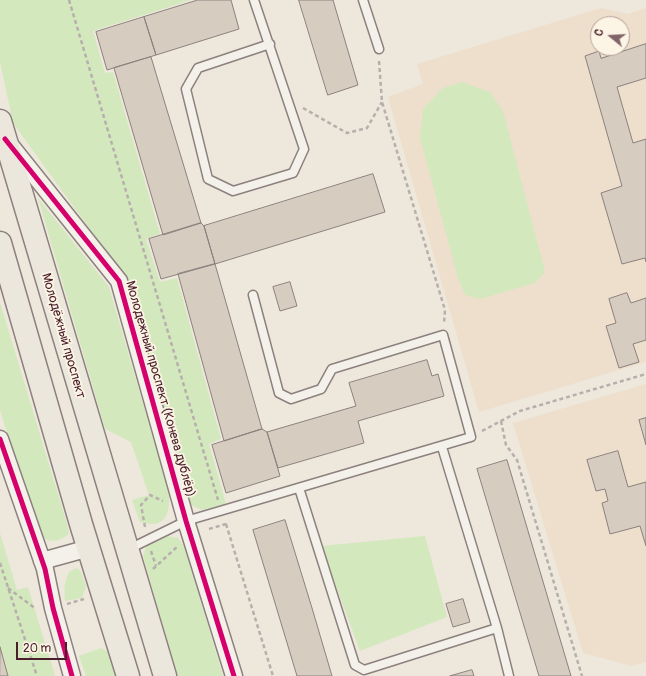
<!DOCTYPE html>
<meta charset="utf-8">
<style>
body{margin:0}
#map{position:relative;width:646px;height:676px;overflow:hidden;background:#eee7dc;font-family:Pangolin,sans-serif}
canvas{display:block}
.north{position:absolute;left:590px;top:16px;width:40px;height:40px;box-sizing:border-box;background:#fcf5e5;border:1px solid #b59f9b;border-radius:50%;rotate:288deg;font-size:11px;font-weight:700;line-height:16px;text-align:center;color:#4a1f2b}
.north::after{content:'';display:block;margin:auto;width:14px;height:18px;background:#836569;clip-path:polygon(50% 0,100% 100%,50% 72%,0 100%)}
.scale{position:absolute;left:16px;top:642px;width:51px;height:18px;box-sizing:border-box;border:2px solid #4a1f2b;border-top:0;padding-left:5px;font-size:12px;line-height:14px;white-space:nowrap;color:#4a1f2b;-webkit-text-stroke:3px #fcf5e5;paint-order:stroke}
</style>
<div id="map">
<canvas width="646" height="676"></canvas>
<div class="north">С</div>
<div class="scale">20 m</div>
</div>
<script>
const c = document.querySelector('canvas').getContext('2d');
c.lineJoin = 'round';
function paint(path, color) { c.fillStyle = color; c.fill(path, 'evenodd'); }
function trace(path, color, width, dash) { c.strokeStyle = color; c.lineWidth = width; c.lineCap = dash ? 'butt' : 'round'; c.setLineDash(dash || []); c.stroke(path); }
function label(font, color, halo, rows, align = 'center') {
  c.font = font + ' Pangolin,sans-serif'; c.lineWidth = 3.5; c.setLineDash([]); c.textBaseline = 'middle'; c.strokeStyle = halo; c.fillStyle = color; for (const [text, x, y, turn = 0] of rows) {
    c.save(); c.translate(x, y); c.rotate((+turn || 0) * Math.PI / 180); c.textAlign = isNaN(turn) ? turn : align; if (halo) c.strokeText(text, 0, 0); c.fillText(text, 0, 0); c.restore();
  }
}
const built = new Path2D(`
 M 601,8 L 628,14 L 646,8 L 646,362 L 479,412 L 388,97 L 423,84 L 417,64 ZM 598,24 L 622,24 L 622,48 L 598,48 Z
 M 646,384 L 646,662 L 631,666 L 583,653 L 513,423 Z`);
const green = new Path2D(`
 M 0,0 L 191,0 L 93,31 L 105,73 L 113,72 L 160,234 L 146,239 L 160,282 L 177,278 L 221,439 L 209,444 L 226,504 L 202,510 L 191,505 L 125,278 L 13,123 L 0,62 Z
 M 462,82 L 490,92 L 503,111 L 545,272 L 535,283 L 480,299 L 465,295 L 458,278 L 420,138 L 423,109 L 443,88 Z
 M 38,198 L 109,287 L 169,493 C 170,516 165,529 140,522 L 132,500 L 149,495 L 131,442 L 105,429 Z
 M 0,302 L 67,524 L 69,534 C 57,544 46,543 37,531 L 0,410 Z
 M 0,533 L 17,590 L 28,587 L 55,676 L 8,676 L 0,647 Z
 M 167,536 L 178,538 L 184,546 L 223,676 L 177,676 L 143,556 L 148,541 Z
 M 425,536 L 447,617 L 360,651 L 321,546 Z
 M 76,568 L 80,570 L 86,585 L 82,598 L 65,601 C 64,589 64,582 69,572 Z
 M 101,648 L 110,653 L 117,676 L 86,676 L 79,656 Z`);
const building = new Path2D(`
 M 198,0 L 231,0 L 239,29 L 156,55 L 144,17 Z
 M 299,0 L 333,0 L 358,85 L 328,95 Z
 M 144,17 L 156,55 L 107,70 L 96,32 Z
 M 646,44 L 646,78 L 617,87 L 633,143 L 646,139 L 646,262 L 645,258 L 622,264 L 601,193 L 622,186 L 585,56 L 599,51 L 601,58 Z
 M 151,57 L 201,223 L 163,235 L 114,68 Z
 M 373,174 L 385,212 L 215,264 L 204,226 Z
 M 201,223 L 204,226 L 215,264 L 161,279 L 149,239 Z
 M 215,264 L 262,429 L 224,441 L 178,274 Z
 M 290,282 L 297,306 L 280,311 L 273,287 Z
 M 627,293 L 631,303 L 646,298 L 646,340 L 633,344 L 639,362 L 619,368 L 606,326 L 616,323 L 609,299 Z
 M 427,360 L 432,376 L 438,374 L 444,396 L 358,421 L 364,443 L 278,468 L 267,432 L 356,406 L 349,383 Z
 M 646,418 L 646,445 L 639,420 Z
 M 262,429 L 267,432 L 280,476 L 226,493 L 212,445 Z
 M 618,451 L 628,487 L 646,482 L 646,546 L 640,526 L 610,534 L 602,503 L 608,501 L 605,489 L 596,491 L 587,460 Z
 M 507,460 L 571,676 L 539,676 L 503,556 L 477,469 Z
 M 285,520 L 312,608 L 332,676 L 297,676 L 253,530 Z
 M 463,599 L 470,622 L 453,627 L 446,604 Z
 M 0,647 L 8,676 L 0,676 Z
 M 472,670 L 474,676 L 450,676 Z`);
const path = new Path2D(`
 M 69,0 L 218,500
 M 379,61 L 382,102 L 445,310 L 444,324
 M 303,108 L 347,133 L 367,128 L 382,102
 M 501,421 L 506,445 L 517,460 L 582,676
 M 482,431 L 520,411 L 646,374
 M 226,524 L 273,676
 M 145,527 L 141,505 L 150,495 L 163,501
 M 209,529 L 226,524 L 225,522
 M 151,551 L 156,566
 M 0,563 L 37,676
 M 153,569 L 178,546
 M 8,588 L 36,609
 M 67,604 L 84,599`);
const service = new Path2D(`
 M 254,0 L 304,149 L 293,173 L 233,191 L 208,179 L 186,89 L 198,68 L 270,44
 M 363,0 L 379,49
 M 299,488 L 355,665 L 364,670 L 497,628 L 442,447
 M 129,549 L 186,521 L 471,437 L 443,335 L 332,369 L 321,389 L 291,399 L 279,393 L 253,295
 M 497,628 L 509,676`);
const minor = new Path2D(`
 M 11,146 L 119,281 L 186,521 L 234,676
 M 0,439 L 45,569 L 53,608 L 72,676
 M 42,561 L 89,548`);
const primary = new Path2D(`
 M 0,121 L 165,676
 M 0,243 L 81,524 L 128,676`);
const cycleway = new Path2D(`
 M 5,139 L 119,281 L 186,521 L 234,676
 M 0,439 L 45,569 L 53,608 L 72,676`);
const streetNames = [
 ["Молодёжный проспект",63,336,74],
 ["Молодежный проспект (Конева дублёр)",160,389,74]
];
paint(built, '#eedfcc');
paint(green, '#d4e8be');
paint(building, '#d6ccbf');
trace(building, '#8c817e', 1);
trace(service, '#8c817e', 11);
trace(minor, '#8c817e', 19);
trace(primary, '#8c817e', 25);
trace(path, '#b7afac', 2.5, [4, 3]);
trace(service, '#f4f0ea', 8);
trace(minor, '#f4f0ea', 16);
trace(primary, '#ece7dd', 22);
trace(cycleway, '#d6006c', 5);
label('13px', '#4a1f2b', '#fcf5e5', streetNames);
</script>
